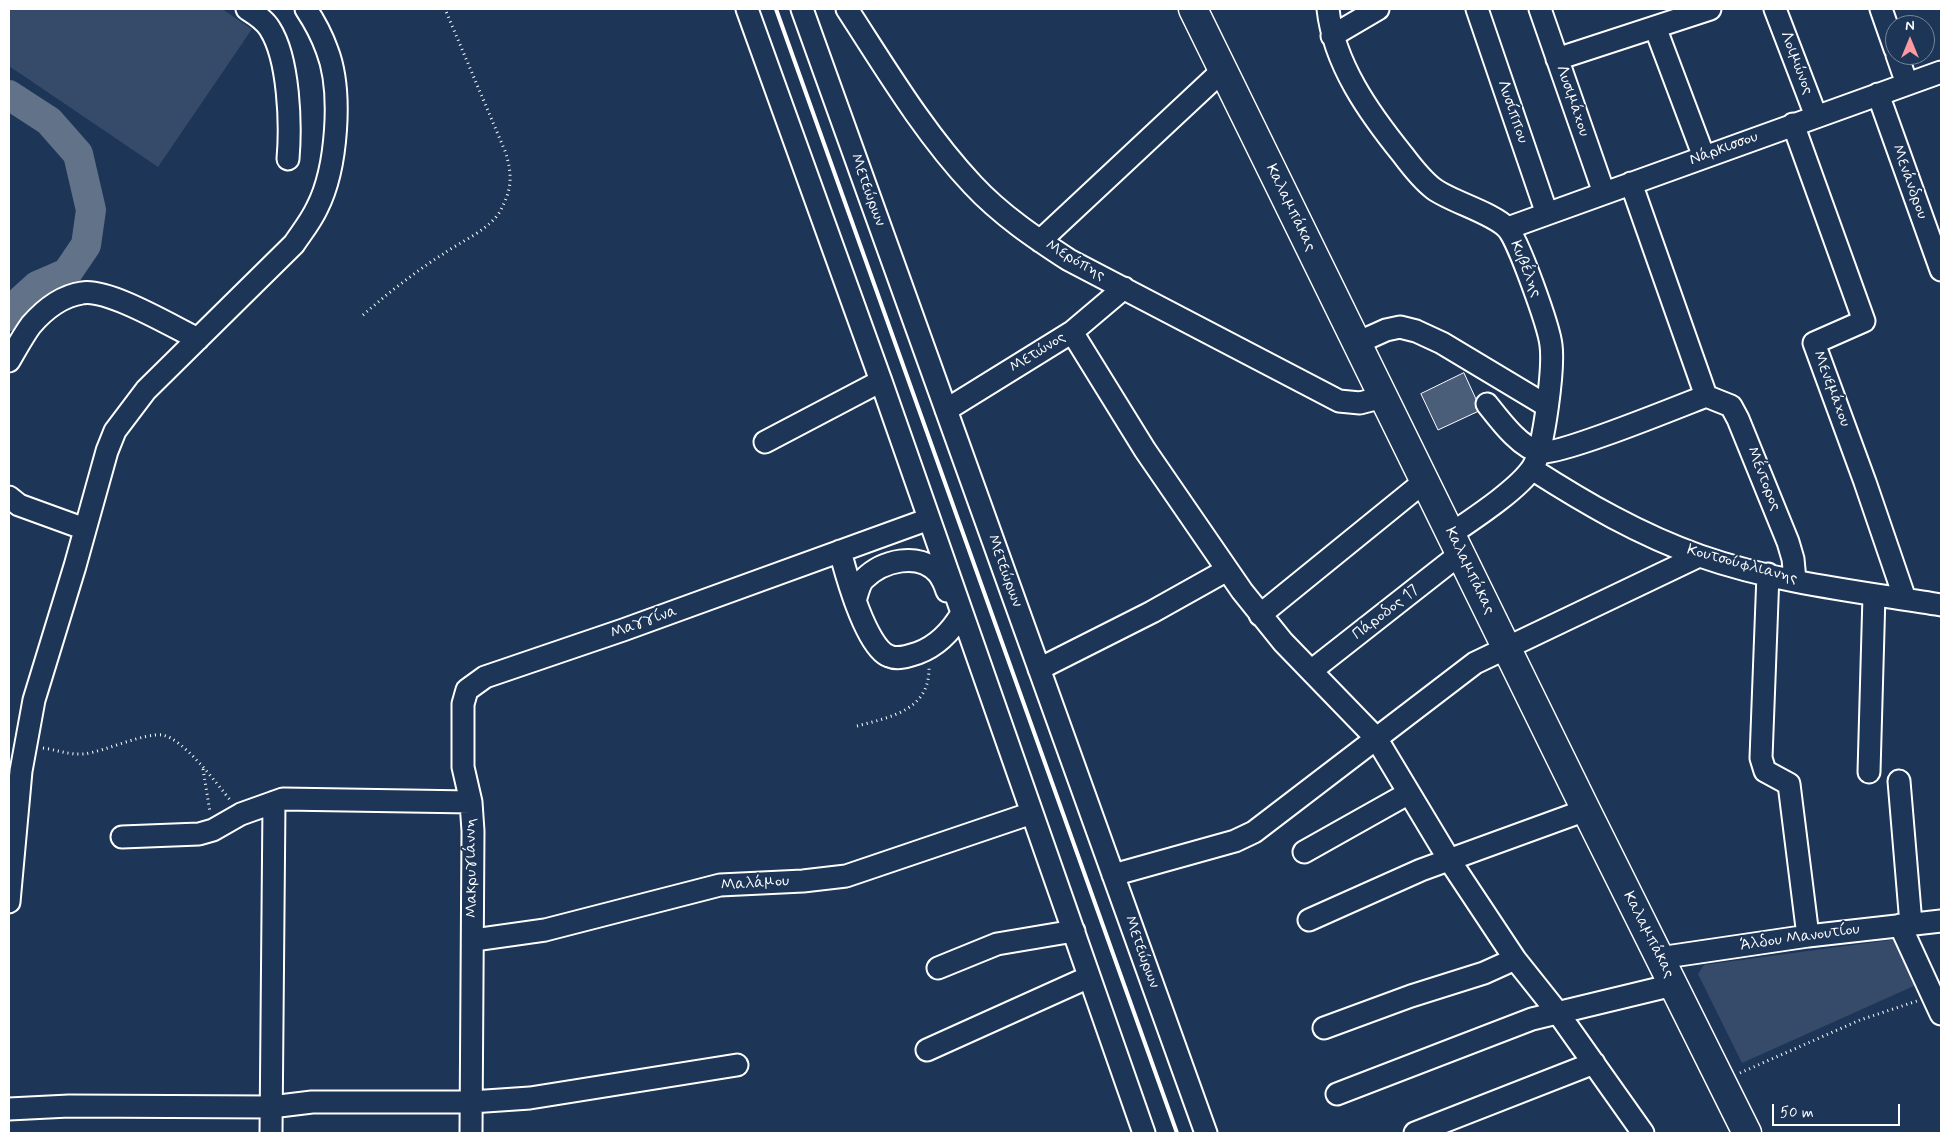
<!DOCTYPE html>
<meta charset="utf-8">
<style>
body{margin:0}
#map{position:relative;width:1950px;height:1142px;overflow:hidden;background:#1d3557;font-family:Mynerve,sans-serif}
canvas{display:block}
.frame{position:absolute;inset:0;border:10px solid #fff;pointer-events:none}
.north{position:absolute;left:1885px;top:15px;width:50px;height:50px;box-sizing:border-box;background:#1d3557;border:1px solid #77869a;border-radius:50%;rotate:0deg;font-size:14px;font-weight:700;line-height:20px;text-align:center;color:#fff}
.north::after{content:'';display:block;margin:auto;width:18px;height:22px;background:#ff9aa2;clip-path:polygon(50% 0,100% 100%,50% 72%,0 100%)}
.scale{position:absolute;left:1772px;top:1104px;width:128px;height:22px;box-sizing:border-box;border:2px solid #fff;border-top:0;padding-left:6px;font-size:15px;line-height:18px;white-space:nowrap;color:#fff;-webkit-text-stroke:4px #1d3557;paint-order:stroke}
</style>
<div id="map">
<canvas width="1950" height="1142"></canvas>
<div class="frame"></div>
<div class="north">N</div>
<div class="scale">50 m</div>
</div>
<script>
const c = document.querySelector('canvas').getContext('2d');
c.lineJoin = 'round';
function paint(path, color) { c.fillStyle = color; c.fill(path, 'evenodd'); }
function trace(path, color, width, dash) { c.strokeStyle = color; c.lineWidth = width; c.lineCap = dash ? 'butt' : 'round'; c.setLineDash(dash || []); c.stroke(path); }
function label(font, color, halo, rows, align = 'center') {
  c.font = font + ' Mynerve,sans-serif'; c.lineWidth = 4; c.setLineDash([]); c.textBaseline = 'middle'; c.strokeStyle = halo; c.fillStyle = color; for (const [text, x, y, turn = 0] of rows) {
    c.save(); c.translate(x, y); c.rotate((+turn || 0) * Math.PI / 180); c.textAlign = isNaN(turn) ? turn : align; if (halo) c.strokeText(text, 0, 0); c.fillText(text, 0, 0); c.restore();
  }
}
const green = new Path2D(`
 M 9,9 L 222,9 L 252,29 L 158,167 L 9,66 Z
 M 1898,939 L 1916,985 L 1742,1063 L 1698,974 L 1704,965 Z`);
const river = new Path2D(`
 M 9,95 L 49,121 L 78,154 L 91,210 L 86,245 L 67,273 L 37,286 L 16,305 L 9,316`);
const building = new Path2D(`
 M 1464,373 L 1481,410 L 1438,430 L 1421,394 Z`);
const path = new Path2D(`
 M 363,315 C 388,293 415,272 443,254 C 460,242 487,231 499,213 C 512,191 513,175 505,151 L 445,9
 M 857,726 C 891,717 930,710 929,667
 M 43,748 C 57,750 69,755 84,754 C 106,751 143,733 162,735 C 183,738 217,784 231,801
 M 203,769 L 210,812
 M 1740,1073 L 1860,1020 L 1917,1001`);
const minor = new Path2D(`
 M 247,9 C 255,14 265,20 270,29 C 289,59 291,124 288,159
 M 747,9 L 881,381 L 1144,1133
 M 802,9 L 1206,1133
 M 847,9 C 886,69 924,133 973,185 C 1001,215 1035,238 1069,260 L 1339,401 L 1360,403 L 1383,397
 M 1328,9 C 1334,64 1369,113 1403,155 C 1412,167 1422,180 1434,189 C 1452,202 1493,213 1507,228 C 1518,239 1549,327 1551,345 C 1554,368 1544,448 1533,467 C 1519,489 1473,519 1451,534
 M 1477,9 L 1547,214
 M 1540,9 L 1604,193
 M 1775,9 L 1816,116
 M 1881,9 L 1895,49
 M 1655,27 L 1704,157
 M 1332,36 L 1378,9
 M 1897,55 L 1907,84
 M 1557,59 L 1710,9
 M 1878,94 L 1941,270
 M 1793,124 L 1864,321 L 1814,343 L 1865,482 L 1905,599
 M 1631,183 L 1706,396
 M 1508,228 L 1941,72
 M 1040,241 L 1222,71
 M 1072,332 L 1145,450 L 1242,591 L 1283,642 L 1376,738 L 1450,861 L 1515,959 L 1558,1013 L 1643,1133
 M 1357,343 L 1386,330 L 1400,327 L 1416,331 L 1442,343 L 1547,406
 M 9,361 C 16,349 23,336 31,325 C 44,310 62,296 82,293 C 108,288 173,327 198,339
 M 1706,396 L 1731,406 L 1738,419 L 1788,542 L 1793,559 L 1795,580
 M 1487,404 C 1499,419 1520,448 1540,452 C 1558,456 1680,406 1706,396
 M 946,410 L 1072,332 L 1124,288
 M 765,442 L 881,381
 M 1532,469 C 1585,503 1640,535 1700,556 C 1777,583 1861,592 1941,605
 M 9,497 L 19,505 L 85,529
 M 840,551 C 846,574 866,648 889,656 C 898,660 909,656 918,653 C 937,646 952,630 962,613
 M 1768,574 L 1761,758 L 1765,771 L 1789,784 L 1808,936
 M 855,601 C 857,595 859,584 864,579 C 882,561 919,551 938,573 C 942,578 945,585 947,591
 M 1260,615 L 1425,481
 M 1039,669 L 1152,612 L 1227,570
 M 1311,671 L 1460,554
 M 1869,772 L 1874,595
 M 1899,781 L 1911,924
 M 122,837 L 199,834 L 213,830 L 241,814 L 283,799 L 471,802
 M 1304,852 L 1409,793
 M 1113,875 L 1235,841 L 1254,832 L 1475,663 L 1699,556
 M 9,902 L 21,771 L 34,700 L 75,566 L 107,451 L 115,431 L 146,390 L 294,244 C 302,232 311,221 317,208 C 337,169 343,91 327,50 C 322,36 314,21 306,9
 M 1309,920 L 1421,870 L 1586,810
 M 1900,925 L 1941,1014
 M 474,940 L 545,930 L 720,885 L 803,881 L 846,876 L 1032,813
 M 1659,958 L 1808,936 L 1941,921
 M 938,968 L 997,944 L 1074,931
 M 1324,1028 L 1411,996 L 1484,973 L 1515,959
 M 927,1050 L 1089,977
 M 1337,1094 L 1532,1019 L 1673,985
 M 9,1109 L 69,1106 L 271,1107 L 312,1102 L 471,1102 L 530,1098 L 737,1065
 M 271,1133 L 274,802
 M 471,1133 L 473,831 L 471,802 L 463,767 L 463,704 L 467,690 L 485,677 L 623,630 L 929,519
 M 1415,1133 L 1594,1063`);
const major = new Path2D(`
 M 1193,9 L 1586,810 L 1747,1133`);
const rail = new Path2D(`
 M 776,9 L 1177,1133`);
const streetNames = [
 ["Λοιμώνος",1796,63,69],
 ["Λυσιμάχου",1572,101,71],
 ["Λυσίππου",1512,112,71],
 ["Νάρκισσου",1724,149,-20],
 ["Μενάνδρου",1909,182,70],
 ["Μετεώρων",867,190,70],
 ["Καλαμπάκας",1290,208,64],
 ["Μερόπης",1075,261,30],
 ["Κυβέλης",1525,269,68],
 ["Μετώνος",1038,353,-32],
 ["Μενεμάχου",1831,389,69],
 ["Μέντορος",1763,479,68],
 ["Κουτσούφλιανης",1742,565,15],
 ["Μετεώρων",1004,571,70],
 ["Καλαμπάκας",1469,571,64],
 ["Πάροδος 17",1386,613,-38],
 ["Μαγγίνα",644,623,-20],
 ["Μακρυγιάννη",472,868,-91],
 ["Μαλάμου",755,884,-4],
 ["Καλαμπάκας",1648,935,63],
 ["Άλδου Μανουτίου",1800,938,-8],
 ["Μετεώρων",1141,952,70]
];
paint(green, '#364b69');
trace(river, '#617289', 30);
paint(building, '#4a5d79');
trace(building, '#fff', 1);
trace(minor, '#fff', 25);
trace(major, '#fff', 31);
trace(path, '#fff', 3, [1, 4]);
trace(minor, '#1d3557', 21);
trace(major, '#1d3557', 28);
trace(rail, '#fff', 4);
label('16px', '#fff', '#1d3557', streetNames);
</script>
